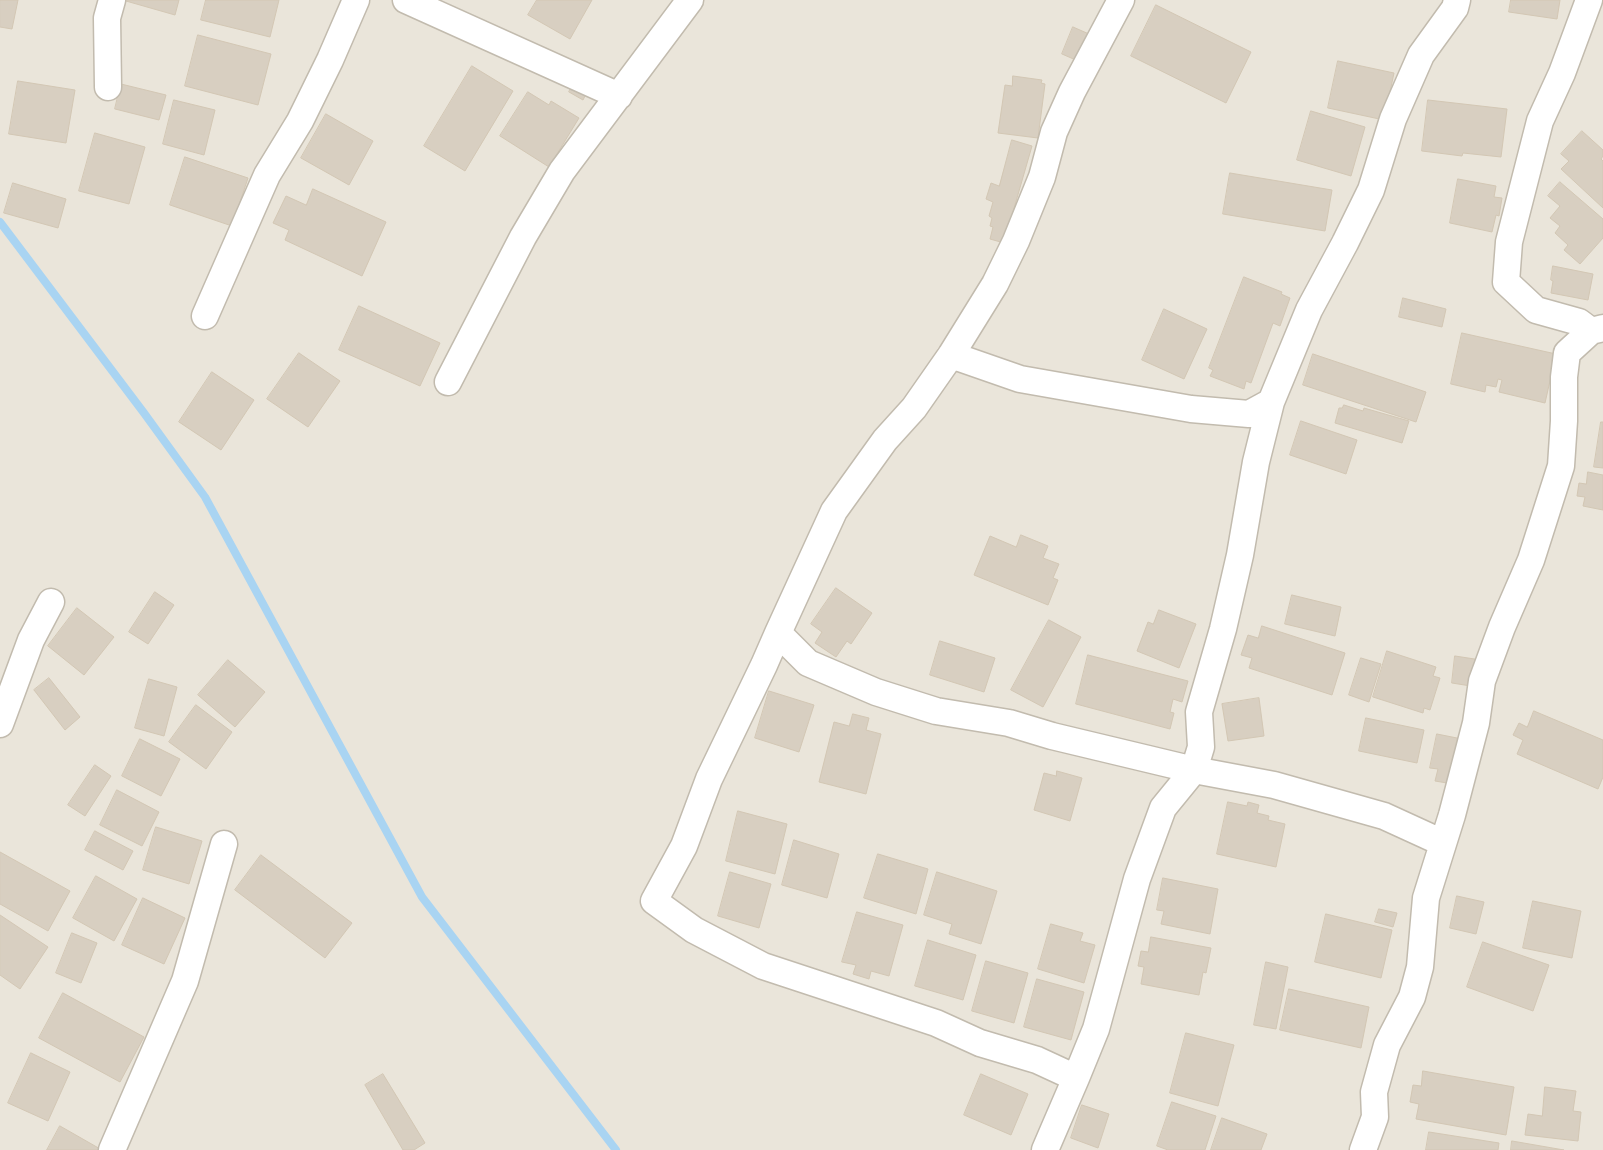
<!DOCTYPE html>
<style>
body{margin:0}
canvas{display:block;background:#f6f3ec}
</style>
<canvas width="1603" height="1150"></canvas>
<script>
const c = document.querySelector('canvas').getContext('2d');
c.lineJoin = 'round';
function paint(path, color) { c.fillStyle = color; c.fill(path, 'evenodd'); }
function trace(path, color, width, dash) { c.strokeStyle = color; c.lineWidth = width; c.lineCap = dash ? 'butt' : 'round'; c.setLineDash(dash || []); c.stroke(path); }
const residential = new Path2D(`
 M 0,0 L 1603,0 L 1603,1150 L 0,1150 Z`);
const stream = new Path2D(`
 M 0,222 L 144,413 L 205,497 L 422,897 L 616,1150`);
const building = new Path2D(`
 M 0,0 L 18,0 L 12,29 L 0,27 Z
 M 127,0 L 179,0 L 175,15 L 126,1 Z
 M 206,0 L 279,0 L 270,37 L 201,20 Z
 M 537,0 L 592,0 L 570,39 L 528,15 Z
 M 1511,0 L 1560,0 L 1557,19 L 1509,12 Z
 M 1156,5 L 1251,52 L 1226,103 L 1131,56 Z
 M 1073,27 L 1089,34 L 1078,61 L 1062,54 Z
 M 198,35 L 271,54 L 258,105 L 185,86 Z
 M 1338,61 L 1394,73 L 1384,120 L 1328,108 Z
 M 472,66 L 513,91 L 465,171 L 424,146 Z
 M 1013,76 L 1042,80 L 1041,83 L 1045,84 L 1038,138 L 998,133 L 1005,85 L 1012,86 Z
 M 18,81 L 75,90 L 66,143 L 9,134 Z
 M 121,84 L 166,95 L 159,120 L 115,109 Z
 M 572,86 L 586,94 L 583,100 L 569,92 Z
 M 528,92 L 549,105 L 551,101 L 579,118 L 549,167 L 500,136 Z
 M 174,100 L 215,110 L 204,155 L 163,144 Z
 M 1428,100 L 1507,109 L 1501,157 L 1463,153 L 1462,156 L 1422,151 Z
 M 1311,111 L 1365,127 L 1351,176 L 1297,160 Z
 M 326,114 L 373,141 L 349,185 L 301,158 Z
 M 1582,131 L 1603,150 L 1603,156 L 1601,159 L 1603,161 L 1603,208 L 1561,169 L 1569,161 L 1561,154 Z
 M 95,133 L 145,147 L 129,204 L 79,191 Z
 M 1012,140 L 1032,146 L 1004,243 L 990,239 L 993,227 L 990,226 L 992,218 L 989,216 L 993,202 L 986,199 L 991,183 L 999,186 Z
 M 185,157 L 248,178 L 232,226 L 170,205 Z
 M 1230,173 L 1332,190 L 1325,231 L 1223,214 Z
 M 1458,179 L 1496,186 L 1494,197 L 1502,198 L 1499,216 L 1496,215 L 1492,232 L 1450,223 Z
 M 1560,182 L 1603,219 L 1603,238 L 1580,264 L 1564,250 L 1568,245 L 1555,233 L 1560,226 L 1550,218 L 1560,206 L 1548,196 Z
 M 13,183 L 66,199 L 58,228 L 4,213 Z
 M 313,189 L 386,222 L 362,276 L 285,240 L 289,230 L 273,223 L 286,196 L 306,205 Z
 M 1553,266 L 1593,274 L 1588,300 L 1551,293 L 1553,281 L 1551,280 Z
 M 1244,277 L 1282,292 L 1281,294 L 1290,298 L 1280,326 L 1273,323 L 1251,383 L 1246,381 L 1244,389 L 1210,376 L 1213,370 L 1209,368 Z
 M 1403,298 L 1446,309 L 1442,327 L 1399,317 Z
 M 359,306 L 440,343 L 420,386 L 339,350 Z
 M 1164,309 L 1207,329 L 1184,379 L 1142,360 Z
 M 1462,333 L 1556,354 L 1545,403 L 1499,392 L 1502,380 L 1498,379 L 1496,387 L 1486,385 L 1485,392 L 1451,384 Z
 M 299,353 L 340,381 L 308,427 L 267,399 Z
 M 1313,354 L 1426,392 L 1416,422 L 1303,385 Z
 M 212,372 L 254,400 L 221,450 L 179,422 Z
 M 1344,405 L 1363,411 L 1364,408 L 1409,421 L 1402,443 L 1335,423 L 1339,408 L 1342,408 Z
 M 1301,421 L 1357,440 L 1346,474 L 1290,455 Z
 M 1601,422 L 1603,422 L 1603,468 L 1594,467 Z
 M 1588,472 L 1603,475 L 1603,510 L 1583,506 L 1585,497 L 1577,496 L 1579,483 L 1586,484 Z
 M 1021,535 L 1048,546 L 1043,558 L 1059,564 L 1053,578 L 1058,580 L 1048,605 L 974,575 L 990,536 L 1016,547 Z
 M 836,588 L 872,613 L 851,644 L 847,641 L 836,657 L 815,643 L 822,632 L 811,624 Z
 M 155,592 L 174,605 L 148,644 L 129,632 Z
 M 1292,595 L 1341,607 L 1335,636 L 1285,624 Z
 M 77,608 L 114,637 L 84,675 L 48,646 Z
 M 1159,610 L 1196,624 L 1179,668 L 1137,651 L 1148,622 L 1153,624 Z
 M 1049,620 L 1081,637 L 1043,707 L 1011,690 Z
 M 1262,626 L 1345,653 L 1332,695 L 1249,668 L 1252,658 L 1241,655 L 1248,635 L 1258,638 Z
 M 940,641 L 995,658 L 984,692 L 930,675 Z
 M 1387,651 L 1436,667 L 1433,676 L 1440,678 L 1430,710 L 1424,708 L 1423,713 L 1373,697 Z
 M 1088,655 L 1188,681 L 1182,702 L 1173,699 L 1170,712 L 1174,713 L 1170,729 L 1076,704 Z
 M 1455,656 L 1481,660 L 1477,687 L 1452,683 Z
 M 1361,658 L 1381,664 L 1369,702 L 1349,695 Z
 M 228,660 L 265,692 L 235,727 L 198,695 Z
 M 49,678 L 80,717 L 65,730 L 34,690 Z
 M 149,679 L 177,687 L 164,736 L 135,728 Z
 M 769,691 L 814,705 L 799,752 L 755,738 Z
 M 1259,698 L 1264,736 L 1228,741 L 1222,704 Z
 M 196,705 L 232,732 L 206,769 L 169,742 Z
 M 1534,711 L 1603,740 L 1603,777 L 1598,789 L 1517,754 L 1523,740 L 1513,735 L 1519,723 L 1527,727 Z
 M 853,714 L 869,718 L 866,730 L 881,734 L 866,794 L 819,782 L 834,722 L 849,726 Z
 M 1366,718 L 1424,730 L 1417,763 L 1359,751 Z
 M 1437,734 L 1462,739 L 1453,784 L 1435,781 L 1438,769 L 1430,768 Z
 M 140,739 L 180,759 L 161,796 L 122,776 Z
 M 95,765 L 111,776 L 85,816 L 68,805 Z
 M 1057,771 L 1082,778 L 1070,821 L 1034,810 L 1044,773 L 1056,776 Z
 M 117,790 L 159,812 L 142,846 L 100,825 Z
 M 1228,802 L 1247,806 L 1248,802 L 1259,805 L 1257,813 L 1269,816 L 1268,820 L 1285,824 L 1276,867 L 1217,854 Z
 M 738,811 L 787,824 L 775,874 L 726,861 Z
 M 156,827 L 202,841 L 189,884 L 143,870 Z
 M 95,831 L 133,851 L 123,870 L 85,850 Z
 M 794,840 L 839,854 L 827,898 L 782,885 Z
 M 0,852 L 70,891 L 48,931 L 0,904 Z
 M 878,854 L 928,869 L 916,914 L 864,898 Z
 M 261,855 L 352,923 L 325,958 L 235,890 Z
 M 730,872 L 771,884 L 759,928 L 718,916 Z
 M 937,872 L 997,891 L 981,944 L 949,934 L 952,924 L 924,915 Z
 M 96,876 L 137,899 L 114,941 L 73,918 Z
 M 1163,878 L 1218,889 L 1210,934 L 1161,924 L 1164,911 L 1157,910 Z
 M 1457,896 L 1484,902 L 1476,934 L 1450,928 Z
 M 143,898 L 185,918 L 164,964 L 122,945 Z
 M 1533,901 L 1581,911 L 1572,958 L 1523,948 Z
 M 1379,909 L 1397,913 L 1393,927 L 1375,922 Z
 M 857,912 L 903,925 L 889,976 L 871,971 L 869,979 L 853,974 L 856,965 L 842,962 Z
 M 1326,914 L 1392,930 L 1381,978 L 1315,962 Z
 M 0,915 L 48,947 L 20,989 L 0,975 Z
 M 1051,924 L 1083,933 L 1080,941 L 1095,945 L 1084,983 L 1038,969 Z
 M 72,933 L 97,943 L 81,983 L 56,973 Z
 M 1151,937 L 1211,948 L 1206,973 L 1203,972 L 1199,995 L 1141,984 L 1144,967 L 1138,966 L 1141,951 L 1148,952 Z
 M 928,940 L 976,955 L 963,1000 L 915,986 Z
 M 1483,942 L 1549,965 L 1533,1011 L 1467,987 Z
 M 986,961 L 1028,973 L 1014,1023 L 972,1011 Z
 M 1266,962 L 1288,967 L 1276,1029 L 1254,1025 Z
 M 1037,979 L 1084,992 L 1071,1040 L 1024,1027 Z
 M 1289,989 L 1369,1007 L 1361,1048 L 1280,1030 Z
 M 63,993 L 144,1037 L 120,1082 L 39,1038 Z
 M 1186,1033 L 1234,1045 L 1218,1106 L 1170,1093 Z
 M 31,1053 L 70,1072 L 48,1121 L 8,1103 Z
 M 1423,1071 L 1514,1087 L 1506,1135 L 1416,1119 L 1419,1104 L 1410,1102 L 1413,1085 L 1421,1086 Z
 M 383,1074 L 425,1143 L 414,1150 L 403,1150 L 365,1085 Z
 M 981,1074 L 1028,1094 L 1011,1135 L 964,1115 Z
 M 1545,1087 L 1576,1091 L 1573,1111 L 1581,1112 L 1578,1141 L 1525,1135 L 1528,1114 L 1542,1116 Z
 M 1172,1102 L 1216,1116 L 1205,1150 L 1168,1150 L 1157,1146 Z
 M 1082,1105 L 1109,1114 L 1098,1148 L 1071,1138 Z
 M 1222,1118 L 1267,1134 L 1261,1150 L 1211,1150 Z
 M 60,1126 L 102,1150 L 47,1150 Z
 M 1429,1132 L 1499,1143 L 1498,1150 L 1426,1150 Z
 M 1512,1141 L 1564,1150 L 1511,1150 Z`);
const minor = new Path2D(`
 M 406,0 L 619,96
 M 1121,0 L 1072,92 L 1054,132 L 1042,177 L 1016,241 L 995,284 L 951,355 L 914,408 L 885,440 L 834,511 L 778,633 L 808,663 L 876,692 L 936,711 L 1009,723 L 1052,736 L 1194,770 L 1274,785 L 1384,816 L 1443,843
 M 1589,0 L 1562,73 L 1540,121 L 1509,242 L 1506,282 L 1536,310 L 1579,322 L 1591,331
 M 108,87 L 107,18 L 112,0
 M 205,316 L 267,175 L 300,121 L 330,60 L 356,0
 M 951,355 L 1020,379 L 1191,409 L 1249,414 L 1271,402 L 1309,310 L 1345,243 L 1371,190 L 1393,119 L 1421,55 L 1455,8 L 1457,0
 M 448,382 L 523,237 L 562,171 L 690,0
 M 778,633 L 764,665 L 709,779 L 684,846 L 654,901 L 694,930 L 763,966 L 936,1023 L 980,1043 L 1037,1060 L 1076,1078 L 1096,1029 L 1137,879 L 1163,808 L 1194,770 L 1201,747 L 1199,712 L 1223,629 L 1240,555 L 1256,462 L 1271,402
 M 0,724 L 31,640 L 51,602
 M 112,1150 L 185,981 L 224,844
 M 1045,1150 L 1076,1078
 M 1363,1150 L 1375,1117 L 1374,1092 L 1387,1045 L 1412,997 L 1420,967 L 1426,898 L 1452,815 L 1476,723 L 1482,681 L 1502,627 L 1531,560 L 1561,466 L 1564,421 L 1564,377 L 1567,353 L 1591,331 L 1603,328`);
paint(residential, '#eae5da');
trace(stream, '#a9d4f2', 8);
paint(building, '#d8cfc1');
trace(building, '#d3c7b4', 1);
trace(minor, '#c2bbae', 29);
trace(minor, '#fff', 26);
</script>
